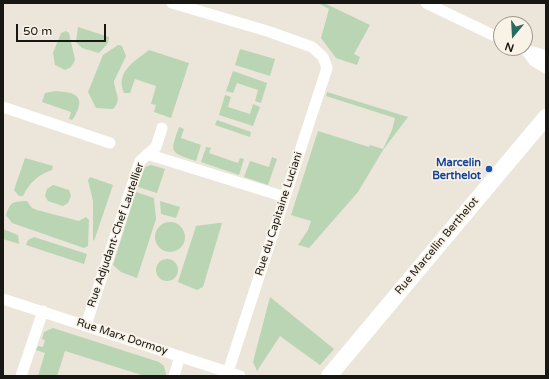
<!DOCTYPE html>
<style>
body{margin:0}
#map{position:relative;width:549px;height:379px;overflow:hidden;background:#ece5da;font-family:"Varela Round",sans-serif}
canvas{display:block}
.frame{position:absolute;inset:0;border:4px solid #191713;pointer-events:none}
.north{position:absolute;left:493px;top:16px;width:40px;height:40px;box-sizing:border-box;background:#f9f2e7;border:1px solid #9f9a92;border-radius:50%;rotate:198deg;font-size:11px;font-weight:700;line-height:16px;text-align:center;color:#191713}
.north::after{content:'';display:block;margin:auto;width:14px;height:18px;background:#256b5e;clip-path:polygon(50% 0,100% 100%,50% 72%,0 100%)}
.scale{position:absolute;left:16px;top:24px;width:90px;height:18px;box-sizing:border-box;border:2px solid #191713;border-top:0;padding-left:5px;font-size:12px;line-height:14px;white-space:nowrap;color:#191713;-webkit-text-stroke:3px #f9f2e7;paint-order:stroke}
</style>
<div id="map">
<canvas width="549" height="379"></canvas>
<div class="frame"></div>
<div class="north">N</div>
<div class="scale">50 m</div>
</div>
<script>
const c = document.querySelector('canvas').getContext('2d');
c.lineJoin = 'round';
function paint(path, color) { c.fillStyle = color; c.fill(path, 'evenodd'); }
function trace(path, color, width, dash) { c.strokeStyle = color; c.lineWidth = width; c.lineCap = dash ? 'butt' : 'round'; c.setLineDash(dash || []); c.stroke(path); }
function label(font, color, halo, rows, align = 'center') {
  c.font = font + ' "Varela Round",sans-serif'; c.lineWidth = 3.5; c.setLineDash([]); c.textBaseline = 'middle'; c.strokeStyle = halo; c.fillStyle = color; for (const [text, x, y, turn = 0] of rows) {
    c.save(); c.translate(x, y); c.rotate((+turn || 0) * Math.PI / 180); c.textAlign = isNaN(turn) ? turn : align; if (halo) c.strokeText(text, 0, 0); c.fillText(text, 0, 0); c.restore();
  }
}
const green = new Path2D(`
 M 318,3 L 324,3 L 370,25 L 354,54 L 360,57 L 357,65 L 336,58 L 321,38 L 329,9 Z
 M 78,27 L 109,37 L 108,43 L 99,53 L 82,48 L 76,42 Z
 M 66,31 L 69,33 L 75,60 L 71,67 L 65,70 L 55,65 L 53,53 L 61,33 Z
 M 118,45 L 122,46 L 126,56 L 114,81 C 114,92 123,99 113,109 L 96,108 L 88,92 L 103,55 Z
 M 240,49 L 275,59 L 270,76 L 235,65 Z
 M 149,50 L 189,63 L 171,118 L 154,112 L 156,105 L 151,104 L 156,86 L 135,79 L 130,93 L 124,93 C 115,72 134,62 149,50 Z
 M 233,71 L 267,83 L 261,103 L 255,101 L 258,90 L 237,83 L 233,93 L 226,91 Z
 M 56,91 C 68,92 84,93 78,109 C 76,113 75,117 72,120 L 69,119 L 71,112 L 42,102 L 45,93 Z
 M 327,92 L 408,117 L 383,150 L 358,192 L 309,248 L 298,245 L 308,230 L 311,221 L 291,215 L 318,131 L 369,147 L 370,145 L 383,149 L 392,130 L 395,118 L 326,96 Z
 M 225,95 L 231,97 L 228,107 L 250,114 L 253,104 L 260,107 L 253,126 L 219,115 Z
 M 217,120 L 251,132 L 250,137 L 215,125 Z
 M 179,127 L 184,129 L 181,138 L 201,145 L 196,161 C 169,152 170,153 179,127 Z
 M 206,147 L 211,148 L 209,153 L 238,163 L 240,158 L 244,159 L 239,175 L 201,162 Z
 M 272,157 L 277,159 L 268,185 L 244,177 L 250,161 L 269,167 Z
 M 25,158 L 53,166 L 52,170 C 39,174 29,183 23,196 L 19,196 L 14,190 Z
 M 151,165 L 165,169 L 157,193 L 138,187 L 145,167 Z
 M 90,177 L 113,185 L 94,241 L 93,239 L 93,201 L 88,180 Z
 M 53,185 L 69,190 L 71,196 L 68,203 L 63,206 L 48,201 L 45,196 L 47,189 Z
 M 136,192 L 154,198 L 156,219 L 137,278 L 121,272 L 113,265 Z
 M 27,201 L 32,208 L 37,210 L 79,221 L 86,217 L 89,220 L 88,246 L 84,248 L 12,223 L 6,215 C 11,201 12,202 27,201 Z
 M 160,201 L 180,207 L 176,218 L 161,214 Z
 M155 237a15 15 0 1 1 30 0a15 15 0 1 1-30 0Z
 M 218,223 L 222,223 L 203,287 L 197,290 L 178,282 L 196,226 Z
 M 3,229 L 18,235 L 19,244 L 3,239 Z
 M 34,237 L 87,254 L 84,264 L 26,245 L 28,240 Z
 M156 270a11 11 0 1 1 22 0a11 11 0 1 1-22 0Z
 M 270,297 L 334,349 L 320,365 L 280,336 L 257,371 L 253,362 Z
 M 53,328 L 159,362 L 164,366 L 166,375 L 145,376 L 65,351 L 57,376 L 38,376 L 45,353 L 36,350 L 38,346 L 43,347 L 45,340 L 42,339 L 44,332 Z`);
const minor = new Path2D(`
 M 172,3 L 267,31 L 312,47 L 323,57 L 327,68 L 228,372
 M 426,3 L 501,39
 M 520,48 L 546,56
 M 527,51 L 534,61 L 546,68
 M 3,107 L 110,143
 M 147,154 L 285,197
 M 3,299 L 240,376
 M 86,325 L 140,161 L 156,147 L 162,128
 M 21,376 L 43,311
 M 174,376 L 180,356`);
const secondary = new Path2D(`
 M 329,376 L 546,117`);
const markers = [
 [489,169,4,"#1a4fb4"]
];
const transitNames = [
 ["Marcelin",481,163],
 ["Berthelot",481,176]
];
const streetNames = [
 ["Rue du Capitaine Luciani",279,214,-72],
 ["Rue Adjudant-Chef Lautellier",116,235,-71],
 ["Rue Marcellin Berthelot",437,246,-50],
 ["Rue Marx Dormoy",122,337,18]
];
paint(green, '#b9d5b3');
trace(minor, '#fff', 11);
trace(secondary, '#fff', 16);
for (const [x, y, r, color] of markers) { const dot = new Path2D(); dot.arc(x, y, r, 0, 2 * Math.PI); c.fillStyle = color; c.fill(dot); trace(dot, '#f9f2e7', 1.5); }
label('bold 11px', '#164399', '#f9f2e7', transitNames, 'right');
label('11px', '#191713', '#f9f2e7', streetNames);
</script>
